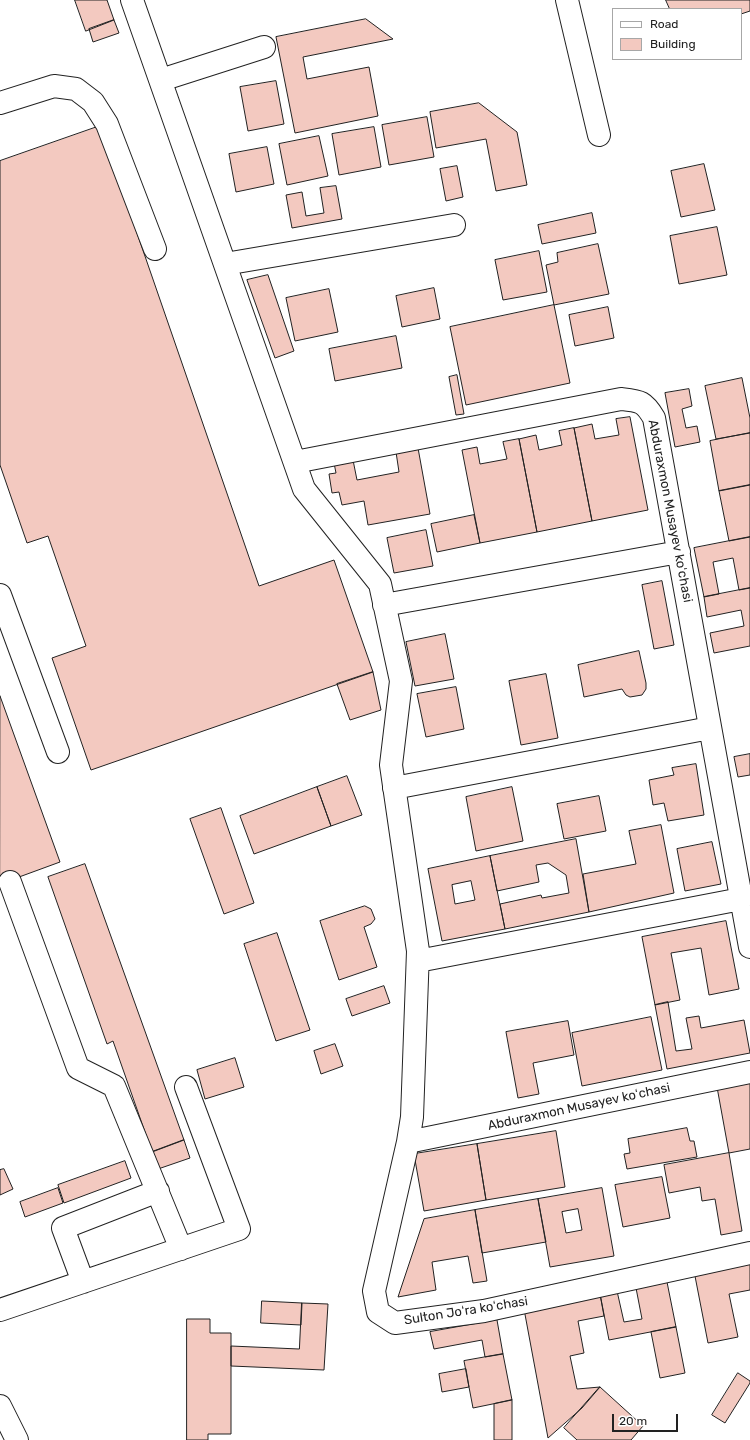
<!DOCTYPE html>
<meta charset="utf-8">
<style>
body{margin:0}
#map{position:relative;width:750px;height:1440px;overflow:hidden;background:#fff;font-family:Rubik,sans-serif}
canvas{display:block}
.legend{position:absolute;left:612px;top:8px;width:130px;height:52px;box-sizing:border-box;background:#fff;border:1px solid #a7a7a7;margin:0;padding:5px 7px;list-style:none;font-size:12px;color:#222}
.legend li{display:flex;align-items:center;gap:8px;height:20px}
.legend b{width:20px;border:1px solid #a7a7a7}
.scale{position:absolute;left:612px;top:1414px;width:66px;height:18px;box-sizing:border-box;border:2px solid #222;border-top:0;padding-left:5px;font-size:12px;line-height:14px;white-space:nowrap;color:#222;-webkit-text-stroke:3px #fff;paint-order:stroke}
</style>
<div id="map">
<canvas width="750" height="1440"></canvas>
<ul class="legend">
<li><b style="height:5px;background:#fff"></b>Road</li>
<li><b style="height:11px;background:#f3c9c0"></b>Building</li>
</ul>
<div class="scale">20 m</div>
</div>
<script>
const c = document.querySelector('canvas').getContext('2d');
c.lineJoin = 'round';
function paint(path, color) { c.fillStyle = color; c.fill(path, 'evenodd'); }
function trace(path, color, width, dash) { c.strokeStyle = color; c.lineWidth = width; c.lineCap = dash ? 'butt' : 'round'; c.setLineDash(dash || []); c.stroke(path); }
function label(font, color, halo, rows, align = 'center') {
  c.font = font + ' Rubik,sans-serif'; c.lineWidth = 3; c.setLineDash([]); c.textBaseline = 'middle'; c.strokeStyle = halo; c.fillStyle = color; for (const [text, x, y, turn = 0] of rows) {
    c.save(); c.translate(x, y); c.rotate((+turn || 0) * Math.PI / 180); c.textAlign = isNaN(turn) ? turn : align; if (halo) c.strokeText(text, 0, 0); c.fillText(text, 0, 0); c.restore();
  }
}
const building = new Path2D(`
 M 75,0 L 107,0 L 114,20 L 86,31 Z
 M 666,0 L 750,0 L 750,11 L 741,14 L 741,9 L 670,9 Z
 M 366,19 L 393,39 L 303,57 L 307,79 L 369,67 L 378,116 L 295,133 L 276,37 Z
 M 114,20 L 119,33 L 93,42 L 89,29 Z
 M 276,81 L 284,124 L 248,131 L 240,87 Z
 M 479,103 L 517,132 L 527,185 L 496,191 L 486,139 L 436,148 L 430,112 Z
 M 427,117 L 434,157 L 389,165 L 382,125 Z
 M 100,126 L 259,586 L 334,560 L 373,672 L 91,770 L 52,658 L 86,646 L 48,536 L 27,543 L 0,465 L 0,161 Z
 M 374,127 L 381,167 L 339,175 L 332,134 Z
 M 319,136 L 328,176 L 287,185 L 279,144 Z
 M 267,147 L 274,184 L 236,192 L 229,154 Z
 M 704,164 L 715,210 L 681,217 L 671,171 Z
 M 457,166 L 463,197 L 446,201 L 440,169 Z
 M 336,186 L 342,219 L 292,228 L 286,195 L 302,192 L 306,216 L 324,213 L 320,188 Z
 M 592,213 L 596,233 L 542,244 L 538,225 Z
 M 717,227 L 727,275 L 679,284 L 670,236 Z
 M 598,244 L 609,294 L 554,305 L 546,265 L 558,262 L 557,253 Z
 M 539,251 L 547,292 L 503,300 L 495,260 Z
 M 268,275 L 294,351 L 275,358 L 247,280 Z
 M 434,288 L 440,319 L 402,327 L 396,296 Z
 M 329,289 L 338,332 L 295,341 L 286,298 Z
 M 554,305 L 570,383 L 466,405 L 450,327 Z
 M 608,307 L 614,338 L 575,346 L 569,315 Z
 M 396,336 L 402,368 L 335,381 L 329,349 Z
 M 457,375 L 464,414 L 456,415 L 449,377 Z
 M 742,378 L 750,418 L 750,433 L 716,439 L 705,386 Z
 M 689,389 L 692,406 L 682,409 L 686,428 L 697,426 L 700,442 L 675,447 L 665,393 Z
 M 630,417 L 648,510 L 592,521 L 574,428 L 592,424 L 595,439 L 619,435 L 616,419 Z
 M 574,428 L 592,521 L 537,532 L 519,439 L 536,435 L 539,450 L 562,445 L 559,431 Z
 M 750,433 L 750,485 L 719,491 L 710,441 Z
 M 519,439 L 537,532 L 480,543 L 462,450 L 477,447 L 480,464 L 507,459 L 503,442 Z
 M 418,448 L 430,514 L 368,525 L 364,501 L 342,505 L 339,492 L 332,493 L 329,474 L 336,473 L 334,463 L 353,460 L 357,480 L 399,472 L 396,452 Z
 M 750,485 L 750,537 L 729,541 L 719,491 Z
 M 474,515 L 480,543 L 437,552 L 431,524 Z
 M 426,530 L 433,566 L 394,573 L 387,538 Z
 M 750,537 L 750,588 L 739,590 L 733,558 L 713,562 L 719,594 L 704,597 L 694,548 Z
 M 662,581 L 674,645 L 654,649 L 642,585 Z
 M 750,588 L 750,646 L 714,653 L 710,633 L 744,626 L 741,610 L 707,617 L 704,597 Z
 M 445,634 L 454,679 L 415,686 L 406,642 Z
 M 639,651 L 646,683 L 646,689 L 642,695 L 630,697 L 626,695 L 622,689 L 584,697 L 578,665 Z
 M 373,672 L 381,710 L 350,720 L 337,684 Z
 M 546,674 L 558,738 L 521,745 L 509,681 Z
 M 456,687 L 464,729 L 426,737 L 417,694 Z
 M 0,696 L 60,862 L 0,884 Z
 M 750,754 L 750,775 L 738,777 L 734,757 Z
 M 696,764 L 704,815 L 668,821 L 664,803 L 653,805 L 649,780 L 674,775 L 672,768 Z
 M 347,776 L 362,815 L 331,826 L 317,787 Z
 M 317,787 L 331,826 L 254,854 L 240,816 Z
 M 512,787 L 523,841 L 476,851 L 466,797 Z
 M 599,796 L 606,831 L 564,839 L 557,804 Z
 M 221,808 L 254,903 L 224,914 L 190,819 Z
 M 661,825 L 674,893 L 589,912 L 583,874 L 636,864 L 629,831 Z
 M 576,839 L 589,912 L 505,929 L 500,904 L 541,895 L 542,898 L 569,893 L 566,875 L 548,863 L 536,865 L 539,882 L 497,891 L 490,856 Z
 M 712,842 L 721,884 L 685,891 L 677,849 Z
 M 490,856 L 505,929 L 442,941 L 428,869 ZM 471,881 L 475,900 L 455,904 L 452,885 Z
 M 85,864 L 184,1140 L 152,1152 L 113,1041 L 107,1044 L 48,877 Z
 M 365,906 L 371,909 L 375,919 L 371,924 L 364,927 L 377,967 L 339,980 L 320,921 Z
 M 726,921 L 739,989 L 709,995 L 701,948 L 671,953 L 680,1000 L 655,1005 L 642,937 Z
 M 277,933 L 310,1030 L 276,1041 L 244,944 Z
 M 384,986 L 390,1003 L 352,1016 L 346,999 Z
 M 668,1002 L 676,1051 L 692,1049 L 686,1018 L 699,1016 L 701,1028 L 744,1020 L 750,1053 L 667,1069 L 655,1005 Z
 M 651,1017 L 662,1070 L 582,1086 L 572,1033 Z
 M 568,1021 L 574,1055 L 533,1063 L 539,1094 L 518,1098 L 506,1032 Z
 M 335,1044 L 343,1066 L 321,1074 L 314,1051 Z
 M 235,1058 L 244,1087 L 205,1099 L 197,1070 Z
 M 750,1081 L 750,1149 L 729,1153 L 717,1087 Z
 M 687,1128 L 690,1141 L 694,1141 L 697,1157 L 627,1169 L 624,1154 L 630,1153 L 628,1139 Z
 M 556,1131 L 565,1187 L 486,1200 L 477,1144 Z
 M 184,1140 L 190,1158 L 158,1169 L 152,1152 Z
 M 477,1144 L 486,1200 L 424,1211 L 414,1154 Z
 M 729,1153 L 742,1231 L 721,1235 L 715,1199 L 702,1201 L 700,1187 L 669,1193 L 664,1165 Z
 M 125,1161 L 131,1178 L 64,1203 L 58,1185 Z
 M 4,1169 L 13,1189 L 0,1195 L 0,1170 Z
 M 662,1177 L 670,1218 L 623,1227 L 615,1185 Z
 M 58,1188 L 63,1203 L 25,1217 L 20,1202 Z
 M 602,1188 L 614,1256 L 550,1267 L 538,1199 ZM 578,1209 L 582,1230 L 566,1233 L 562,1212 Z
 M 538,1199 L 546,1242 L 482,1253 L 475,1210 Z
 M 475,1210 L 487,1281 L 473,1283 L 468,1256 L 432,1262 L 436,1290 L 398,1297 L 424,1219 Z
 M 750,1260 L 750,1290 L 729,1294 L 738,1337 L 708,1343 L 694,1271 Z
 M 667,1282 L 676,1327 L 609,1340 L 600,1294 L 617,1291 L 624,1322 L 642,1319 L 636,1288 Z
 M 600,1294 L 604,1316 L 578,1321 L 584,1353 L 570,1356 L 577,1389 L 600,1387 L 582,1408 L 548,1438 L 524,1309 Z
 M 262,1301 L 302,1303 L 301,1325 L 261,1323 Z
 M 302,1303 L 328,1304 L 324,1370 L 231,1366 L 231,1346 L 299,1349 Z
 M 187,1319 L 210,1319 L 210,1333 L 231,1333 L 231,1434 L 208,1434 L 208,1440 L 187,1440 Z
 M 497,1320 L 503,1354 L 485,1357 L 482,1340 L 434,1349 L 430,1332 Z
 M 676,1327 L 685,1373 L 660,1378 L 651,1332 Z
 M 503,1354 L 512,1400 L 473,1408 L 464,1361 Z
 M 466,1369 L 469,1387 L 442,1392 L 439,1374 Z
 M 738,1373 L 750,1381 L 750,1383 L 725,1423 L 712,1415 Z
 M 600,1387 L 643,1426 L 631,1440 L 577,1440 L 564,1428 Z
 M 512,1400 L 512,1440 L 494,1440 L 494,1404 Z`);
const minor = new Path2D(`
 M 132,0 L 304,489 L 380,584 L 401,681 L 391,765 L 418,951 L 412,1117 L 408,1142 L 374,1291 L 378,1312 L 395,1323 L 484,1311 L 750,1253
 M 567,0 L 599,135
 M 161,80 L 264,47
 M 0,103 L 54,86 L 76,89 L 93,102 L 107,124 L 155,249
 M 225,264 L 454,225
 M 295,462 L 621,399 C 640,401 644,401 654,418 L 750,947
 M 0,595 L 58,752
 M 384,605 L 679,552
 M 394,788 L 710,728
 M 10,882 L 78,1068 L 114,1086 L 181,1249
 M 418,961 L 741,899
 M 408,1142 L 750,1072
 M 83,1282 L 63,1228 L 158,1191
 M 0,1310 L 239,1229 L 186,1087
 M 0,1406 L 17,1440`);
const streetNames = [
 ["Abduraxmon Musayev koʻchasi",670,511,79],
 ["Abduraxmon Musayev koʻchasi",579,1107,-12],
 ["Sulton Joʻra koʻchasi",466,1311,-9]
];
paint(building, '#f3c9c0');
trace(building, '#222', 1);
trace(minor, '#222', 24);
trace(minor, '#fff', 22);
label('13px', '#222', '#fff', streetNames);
</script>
